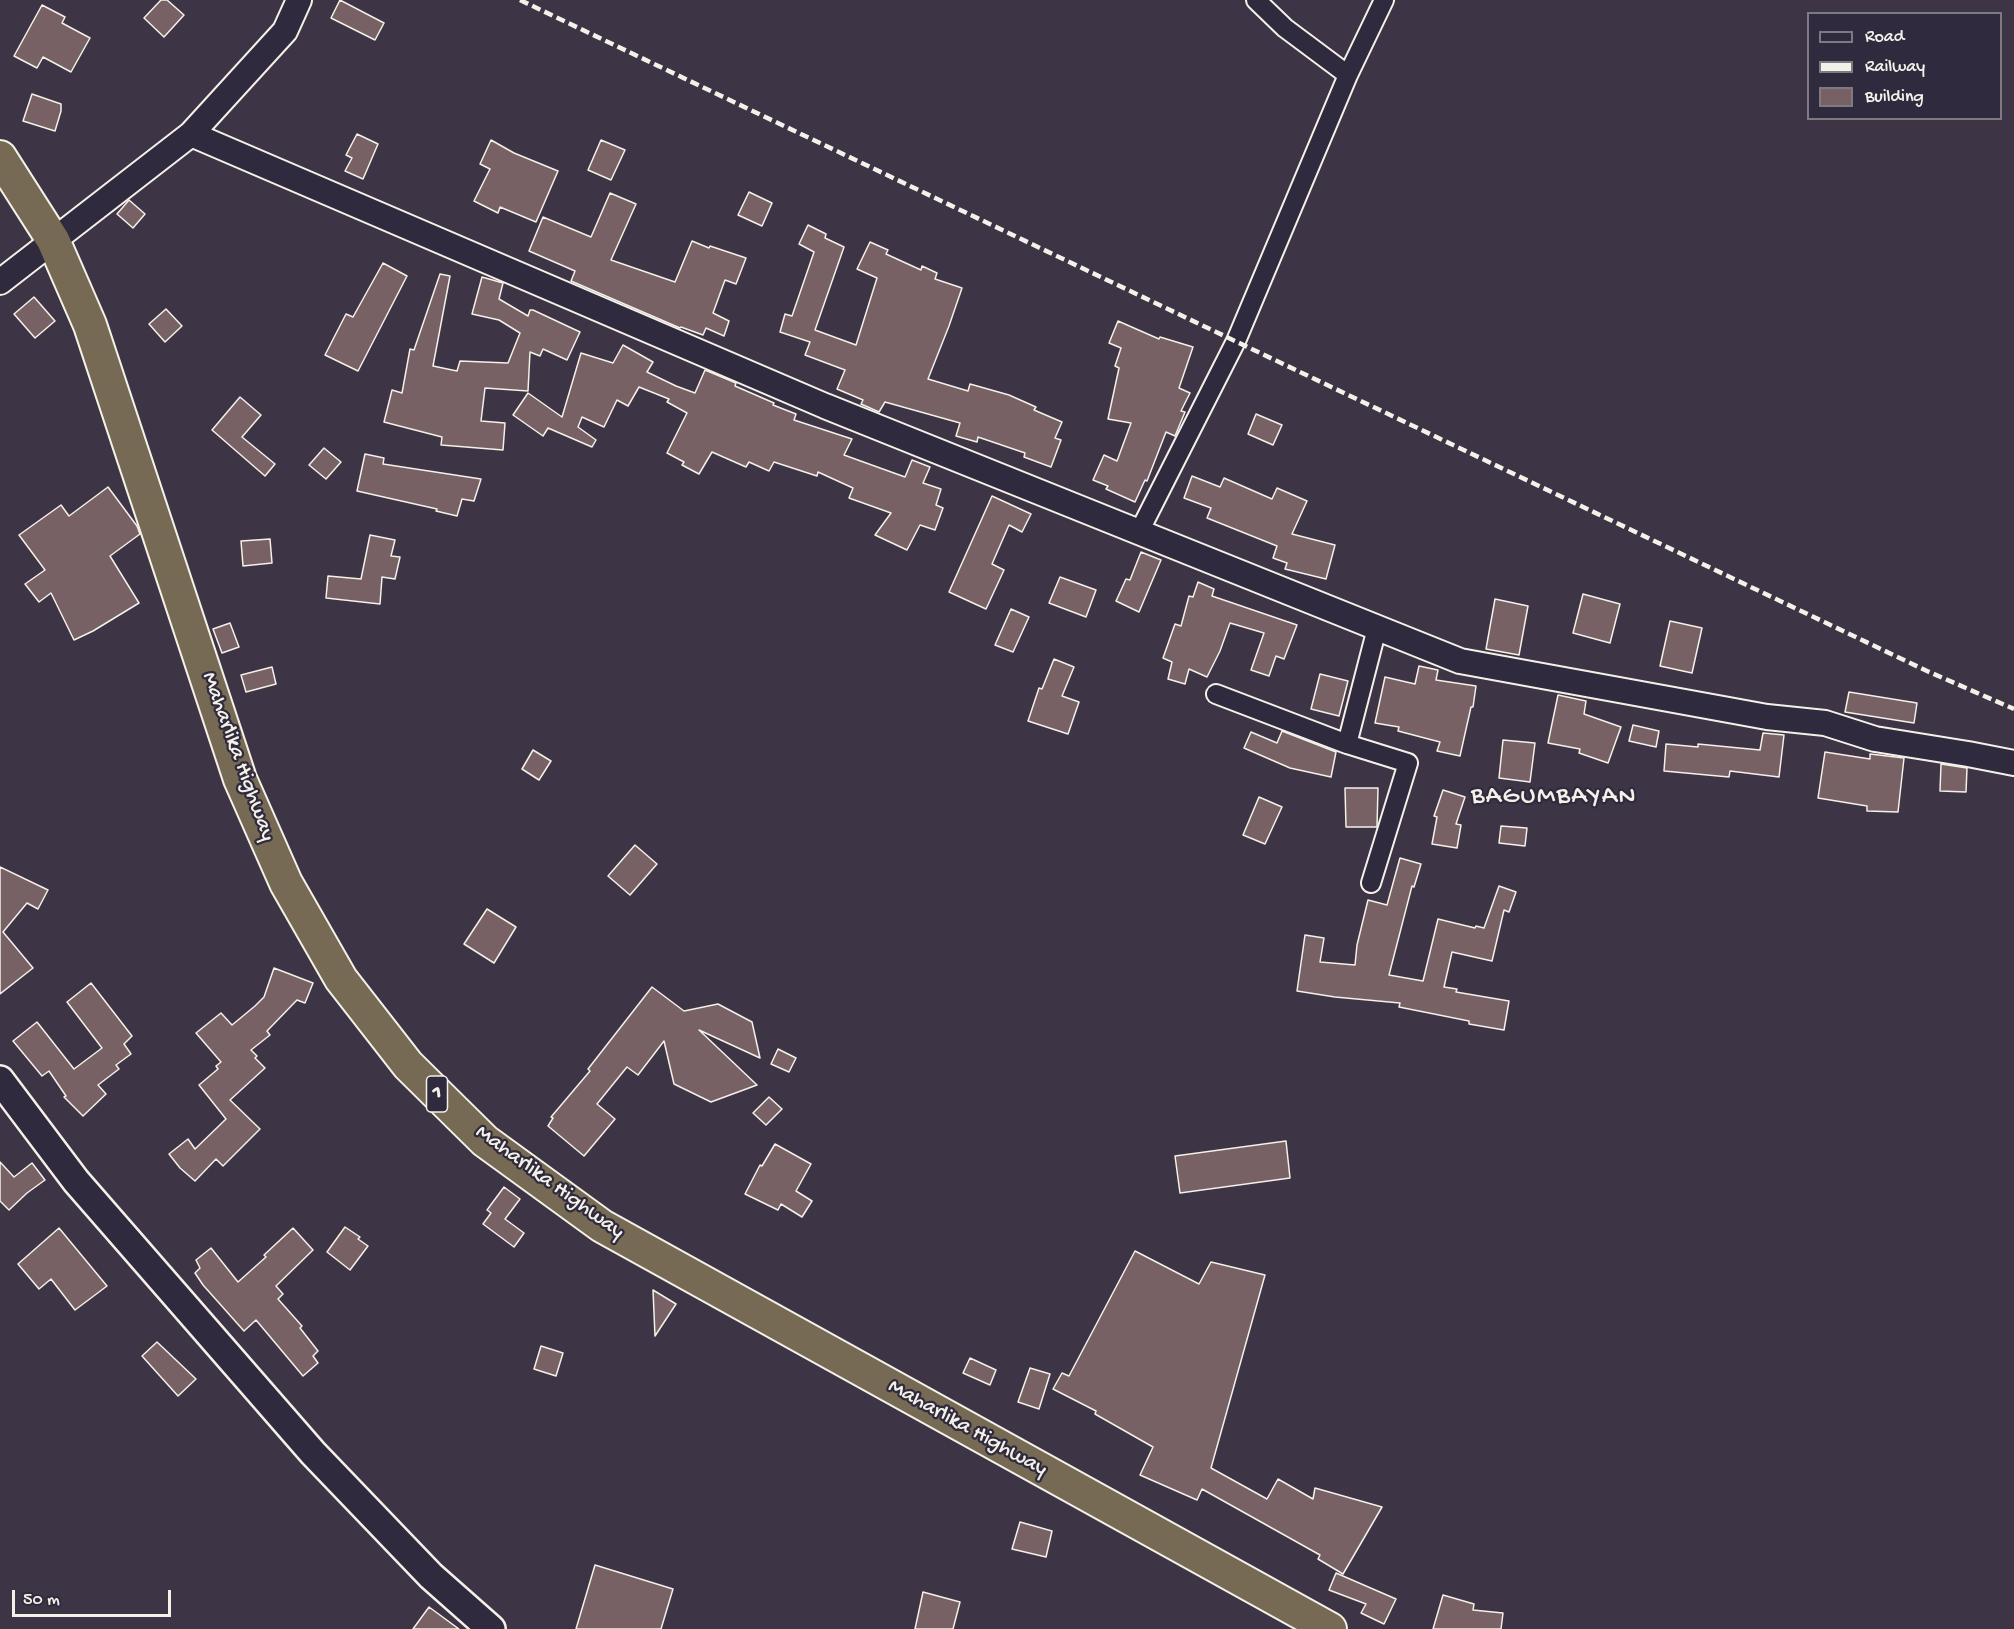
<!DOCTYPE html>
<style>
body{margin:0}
#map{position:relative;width:2014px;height:1629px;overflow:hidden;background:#3d3545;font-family:"Gochi Hand",sans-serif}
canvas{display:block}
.legend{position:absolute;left:1807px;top:12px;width:195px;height:108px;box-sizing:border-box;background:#2f2a3d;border:2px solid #7e7a81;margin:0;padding:8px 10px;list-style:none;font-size:18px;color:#f4f1e8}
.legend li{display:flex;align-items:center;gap:12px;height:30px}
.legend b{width:30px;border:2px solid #7e7a81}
.scale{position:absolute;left:12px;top:1590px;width:159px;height:27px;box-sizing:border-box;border:3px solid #f4f1e8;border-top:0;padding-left:8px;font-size:18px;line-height:21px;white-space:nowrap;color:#f4f1e8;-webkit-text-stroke:4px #2f2a3d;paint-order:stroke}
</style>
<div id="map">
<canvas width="2014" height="1629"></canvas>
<ul class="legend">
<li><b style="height:8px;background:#2f2a3d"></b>Road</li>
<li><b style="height:8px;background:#f4f1e8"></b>Railway</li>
<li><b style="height:16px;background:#776164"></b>Building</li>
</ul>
<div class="scale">50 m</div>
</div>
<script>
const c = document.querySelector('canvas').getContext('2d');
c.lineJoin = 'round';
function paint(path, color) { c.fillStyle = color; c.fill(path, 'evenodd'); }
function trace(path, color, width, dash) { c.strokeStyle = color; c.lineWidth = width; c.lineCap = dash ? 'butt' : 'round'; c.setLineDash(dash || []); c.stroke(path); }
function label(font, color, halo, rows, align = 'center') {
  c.font = font + ' "Gochi Hand",sans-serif'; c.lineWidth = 4.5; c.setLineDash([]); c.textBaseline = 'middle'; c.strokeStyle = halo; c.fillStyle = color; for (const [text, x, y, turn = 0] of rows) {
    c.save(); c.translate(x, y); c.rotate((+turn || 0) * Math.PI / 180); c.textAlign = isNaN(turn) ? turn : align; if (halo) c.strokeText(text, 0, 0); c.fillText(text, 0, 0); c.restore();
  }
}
const building = new Path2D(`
 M 161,0 L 167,0 L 184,15 L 164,37 L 144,18 Z
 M 340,0 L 384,23 L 375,40 L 331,18 Z
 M 42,5 L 65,17 L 62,23 L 90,38 L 71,72 L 43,57 L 37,68 L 14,56 Z
 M 32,94 L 61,104 L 61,111 L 55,131 L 23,121 Z
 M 357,134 L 378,144 L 363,179 L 345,171 L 352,158 L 346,155 Z
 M 491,140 L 514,153 L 558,171 L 536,222 L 500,207 L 498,213 L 474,201 L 490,169 L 480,164 Z
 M 601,140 L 625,150 L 611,180 L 588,170 Z
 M 749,192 L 772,203 L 762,226 L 738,215 Z
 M 610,193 L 636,204 L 611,260 L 675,282 L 692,241 L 709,248 L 710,246 L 746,258 L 736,284 L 725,280 L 713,313 L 729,321 L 724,336 L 706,328 L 703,335 L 681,327 L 680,328 L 571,281 L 575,271 L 529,251 L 543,217 L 591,237 Z
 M 129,200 L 145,214 L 133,228 L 117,214 Z
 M 808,225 L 826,234 L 825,238 L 844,247 L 815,330 L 856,345 L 877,278 L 857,269 L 870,242 L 888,250 L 886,254 L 921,270 L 922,266 L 937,273 L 935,279 L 962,288 L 949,326 L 928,379 L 968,391 L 970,384 L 1009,395 L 1036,407 L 1034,410 L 1062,422 L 1055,438 L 1061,440 L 1051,467 L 1024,457 L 1025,453 L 978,437 L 977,442 L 956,436 L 960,423 L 885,402 L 879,412 L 861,404 L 863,400 L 837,389 L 845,370 L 805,355 L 810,342 L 780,332 L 785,314 L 792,316 L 814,252 L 799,244 Z
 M 383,263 L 407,276 L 358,371 L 325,355 L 346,314 L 353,317 Z
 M 440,274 L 450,276 L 433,366 L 457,371 L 460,361 L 508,363 L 520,333 L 499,320 L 472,314 L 482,277 L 503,283 L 499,299 L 528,316 L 530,310 L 533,310 L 580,332 L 567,360 L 543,349 L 540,356 L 530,352 L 528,391 L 485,388 L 481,421 L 505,423 L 503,450 L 441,445 L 442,437 L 384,422 L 392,390 L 402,393 L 410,349 L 414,350 Z
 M 34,297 L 55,321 L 35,338 L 14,314 Z
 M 166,309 L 182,326 L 165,342 L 149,324 Z
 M 1118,321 L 1159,339 L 1160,337 L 1193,347 L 1179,388 L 1190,393 L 1181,411 L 1185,412 L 1175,436 L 1166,432 L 1147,481 L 1145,480 L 1135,502 L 1106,489 L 1108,486 L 1093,480 L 1104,455 L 1117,461 L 1131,423 L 1108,419 L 1119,368 L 1115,366 L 1121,348 L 1109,343 Z
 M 623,345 L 653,362 L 647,372 L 676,386 L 695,393 L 705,370 L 736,383 L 735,386 L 774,403 L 773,405 L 796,414 L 794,420 L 852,439 L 844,455 L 905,477 L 912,460 L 930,467 L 923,483 L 941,489 L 936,505 L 943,508 L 935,530 L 920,525 L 907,550 L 875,535 L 891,513 L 849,498 L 853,488 L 818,472 L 817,476 L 774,462 L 769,471 L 749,462 L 746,467 L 712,452 L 699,474 L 682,465 L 684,462 L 667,453 L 687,413 L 667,402 L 669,399 L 639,387 L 628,406 L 617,400 L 604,427 L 582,417 L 578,427 L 596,440 L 592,447 L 548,428 L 543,436 L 513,415 L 528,393 L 562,417 L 581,353 L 613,363 Z
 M 240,397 L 261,415 L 242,437 L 275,464 L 265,476 L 212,430 Z
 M 1256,414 L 1282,425 L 1273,445 L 1248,434 Z
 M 324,448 L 341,462 L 326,479 L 309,465 Z
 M 365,454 L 384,458 L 383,464 L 481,479 L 474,501 L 462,499 L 457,516 L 436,511 L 437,509 L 357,491 Z
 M 1192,476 L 1220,487 L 1224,478 L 1272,499 L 1277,488 L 1307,501 L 1292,534 L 1335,545 L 1326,579 L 1285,569 L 1287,563 L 1273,558 L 1277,546 L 1207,518 L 1211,508 L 1184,498 Z
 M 108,487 L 137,526 L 140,534 L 110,556 L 139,603 L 93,631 L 74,640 L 51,593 L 39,602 L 25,584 L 45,570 L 19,535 L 61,505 L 69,516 Z
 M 992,496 L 1031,514 L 1022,532 L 1009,525 L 992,564 L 1004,570 L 986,609 L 949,592 Z
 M 370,535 L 395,540 L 391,556 L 400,557 L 395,579 L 382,577 L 380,604 L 326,598 L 328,576 L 361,579 Z
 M 270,539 L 272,563 L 243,566 L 241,541 Z
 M 1141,552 L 1161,560 L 1139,612 L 1116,601 L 1126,579 L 1130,580 Z
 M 1060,577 L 1096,590 L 1086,617 L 1049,603 Z
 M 1198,582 L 1214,589 L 1212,596 L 1297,625 L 1284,659 L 1276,656 L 1269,676 L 1251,670 L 1264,633 L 1230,623 L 1220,651 L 1207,677 L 1189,669 L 1185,684 L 1168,679 L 1172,662 L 1163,658 L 1175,624 L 1181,626 L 1189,596 L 1193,597 Z
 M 1583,594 L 1620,604 L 1610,643 L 1573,633 Z
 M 1495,599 L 1528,606 L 1519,655 L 1486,649 Z
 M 1011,609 L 1029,617 L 1013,652 L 995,645 Z
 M 1670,621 L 1702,628 L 1692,673 L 1660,666 Z
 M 230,623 L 239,647 L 222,653 L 213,629 Z
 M 1054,659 L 1074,667 L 1062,696 L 1079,702 L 1068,734 L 1028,721 L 1039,688 L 1042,689 Z
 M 1419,666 L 1438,670 L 1436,680 L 1476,686 L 1473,707 L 1471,707 L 1460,756 L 1437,751 L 1440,742 L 1398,731 L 1399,727 L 1375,723 L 1385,677 L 1415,684 Z
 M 272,667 L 276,684 L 246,692 L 241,675 Z
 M 1320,674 L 1348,681 L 1339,716 L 1311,709 Z
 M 1849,692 L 1917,703 L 1914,723 L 1845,712 Z
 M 1558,695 L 1586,701 L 1584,714 L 1621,727 L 1608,763 L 1579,753 L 1580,749 L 1548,743 Z
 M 1633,725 L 1659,731 L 1656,747 L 1629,741 Z
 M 1282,731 L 1336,752 L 1331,777 L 1290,768 L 1244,748 L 1251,732 L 1277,743 Z
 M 1763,733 L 1784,735 L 1779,777 L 1730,771 L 1729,777 L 1664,771 L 1666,744 L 1698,747 L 1698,744 L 1760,750 Z
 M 1503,740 L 1535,743 L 1530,782 L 1499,778 Z
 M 533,750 L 551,761 L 539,780 L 522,769 Z
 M 1825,752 L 1870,759 L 1870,754 L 1904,758 L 1898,812 L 1867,811 L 1867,806 L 1818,798 Z
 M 1941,764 L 1967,768 L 1966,792 L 1940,791 Z
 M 1345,788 L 1378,788 L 1377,827 L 1346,827 Z
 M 1443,790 L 1465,797 L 1456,824 L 1461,825 L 1457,848 L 1432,844 L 1437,817 L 1434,816 Z
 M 1259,797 L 1282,807 L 1265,844 L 1243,835 Z
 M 1501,826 L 1527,828 L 1525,846 L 1499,843 Z
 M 635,845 L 657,864 L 630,895 L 608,876 Z
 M 1400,858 L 1421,864 L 1414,887 L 1412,886 L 1389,975 L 1423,981 L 1438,919 L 1475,928 L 1476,926 L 1484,928 L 1499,886 L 1516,892 L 1509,912 L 1504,910 L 1492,961 L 1452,952 L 1444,987 L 1457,989 L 1456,992 L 1509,1001 L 1504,1030 L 1469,1024 L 1469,1021 L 1399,1007 L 1400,1003 L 1335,997 L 1297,991 L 1305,935 L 1324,938 L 1320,962 L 1355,965 L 1357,945 L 1368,900 L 1387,905 Z
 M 0,867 L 48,890 L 38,909 L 27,903 L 3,932 L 33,968 L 0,994 Z
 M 487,909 L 516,927 L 494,963 L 464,944 Z
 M 274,968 L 313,983 L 305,1003 L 297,1000 L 267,1031 L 270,1035 L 251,1050 L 257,1056 L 255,1058 L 265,1068 L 230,1100 L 260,1129 L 223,1166 L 216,1159 L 195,1181 L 180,1168 L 169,1154 L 188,1139 L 195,1149 L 226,1119 L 199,1085 L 218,1069 L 216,1066 L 221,1062 L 196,1033 L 221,1013 L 232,1025 L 255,1006 L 264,997 Z
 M 91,983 L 132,1036 L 124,1044 L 131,1054 L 116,1065 L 119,1069 L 98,1085 L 106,1094 L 83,1116 L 64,1097 L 66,1096 L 49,1071 L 42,1076 L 13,1041 L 37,1022 L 74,1069 L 102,1048 L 67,1002 Z
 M 652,987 L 684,1011 L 718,1004 L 752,1022 L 760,1058 L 699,1030 L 757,1085 L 711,1102 L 674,1084 L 664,1041 L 638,1075 L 627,1067 L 597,1104 L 615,1119 L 584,1156 L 548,1126 L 553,1118 L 551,1117 L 590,1071 L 588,1069 Z
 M 778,1049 L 796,1058 L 789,1072 L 771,1064 Z
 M 769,1097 L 782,1109 L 766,1125 L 753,1113 Z
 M 1286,1141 L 1290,1178 L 1180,1193 L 1175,1156 Z
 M 775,1144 L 811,1164 L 796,1191 L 812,1201 L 802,1217 L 781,1204 L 778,1210 L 745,1194 L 760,1165 L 762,1166 Z
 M 0,1162 L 14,1177 L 32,1163 L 45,1180 L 27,1193 L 9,1210 L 0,1201 Z
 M 504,1187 L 520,1199 L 505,1219 L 524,1233 L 514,1247 L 483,1224 L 491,1213 L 487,1210 Z
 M 345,1227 L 360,1237 L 358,1239 L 368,1246 L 350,1270 L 327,1252 Z
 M 59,1228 L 107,1286 L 75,1310 L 51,1279 L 39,1289 L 18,1264 Z
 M 293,1228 L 313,1250 L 276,1286 L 283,1294 L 278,1299 L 302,1326 L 300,1328 L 318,1351 L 313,1356 L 318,1363 L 303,1376 L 256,1320 L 244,1331 L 203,1285 L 195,1273 L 200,1268 L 196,1260 L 211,1248 L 238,1282 L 266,1257 L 264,1255 Z
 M 1135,1251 L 1199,1284 L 1211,1262 L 1265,1275 L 1211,1468 L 1267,1499 L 1278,1479 L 1313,1499 L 1315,1488 L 1382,1507 L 1343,1574 L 1318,1559 L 1320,1555 L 1202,1489 L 1197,1500 L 1140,1475 L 1153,1447 L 1095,1414 L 1096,1411 L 1053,1389 L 1062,1373 L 1069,1376 Z
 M 653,1290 L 676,1304 L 655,1336 Z
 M 157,1342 L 196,1379 L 178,1396 L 142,1356 Z
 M 541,1346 L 563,1353 L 556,1376 L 534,1369 Z
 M 970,1358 L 996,1370 L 990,1385 L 963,1373 Z
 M 1030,1368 L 1050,1374 L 1039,1409 L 1018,1402 Z
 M 1020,1522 L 1052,1531 L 1046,1557 L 1012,1549 Z
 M 595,1565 L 673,1589 L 661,1629 L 576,1629 Z
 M 1336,1573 L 1396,1599 L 1384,1624 L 1361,1613 L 1366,1604 L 1329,1590 Z
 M 923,1592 L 960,1602 L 953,1629 L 915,1629 Z
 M 1443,1595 L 1474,1604 L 1473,1610 L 1503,1613 L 1501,1629 L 1433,1629 Z
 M 429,1607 L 459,1629 L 413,1629 Z`);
const minor = new Path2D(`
 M 1256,0 L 1285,28 L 1348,75 L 1384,0
 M 1139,532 L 1236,341 L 1348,75
 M 1216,694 L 1347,744
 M 1371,883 L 1408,763 L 1347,744 L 1377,628`);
const tertiary = new Path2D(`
 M 191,134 L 825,406 L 1460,661 L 1767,717 L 1825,723 L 1875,739 L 1968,754 L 2014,763
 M 0,282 L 191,134 L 285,31 L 299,0`);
const secondary = new Path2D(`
 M 0,1080 L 76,1181 L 313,1453 L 431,1576 L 491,1629`);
const trunk = new Path2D(`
 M 0,157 L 53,240 L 90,325 L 240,779 L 286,883 L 341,979 L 408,1065 L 485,1141 L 602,1226 L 1330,1629`);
const rail = new Path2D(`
 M 520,0 L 1927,671 L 2014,709`);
const shields = [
 [437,1094,21]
];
const shieldNames = [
 ["1",437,1094]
];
const streetNames = [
 ["Maharlika Highway",237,757,70],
 ["Maharlika Highway",549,1183,36],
 ["Maharlika Highway",967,1429,29]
];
const quarterNames = [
 ["BAGUMBAYAN",1554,798]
];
paint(building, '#776164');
trace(building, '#f4f1e8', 1.5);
trace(minor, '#f4f1e8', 22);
trace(tertiary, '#f4f1e8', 28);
trace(secondary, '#f4f1e8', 32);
trace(trunk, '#f4f1e8', 36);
trace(minor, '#2f2a3d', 18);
trace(tertiary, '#2f2a3d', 24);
trace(secondary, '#2f2a3d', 27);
trace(trunk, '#776a54', 32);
trace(rail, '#f4f1e8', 4.5, [9, 4.5]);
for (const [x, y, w] of shields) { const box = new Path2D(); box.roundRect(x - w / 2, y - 18, w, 36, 4.5); c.fillStyle = '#2f2a3d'; c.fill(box); trace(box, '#f4f1e8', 1.5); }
label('bold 21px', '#f4f1e8', null, shieldNames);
label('22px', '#f4f1e8', '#2f2a3d', streetNames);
c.letterSpacing = '1.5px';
label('26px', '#f4f1e8', '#2f2a3d', quarterNames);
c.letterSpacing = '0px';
</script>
